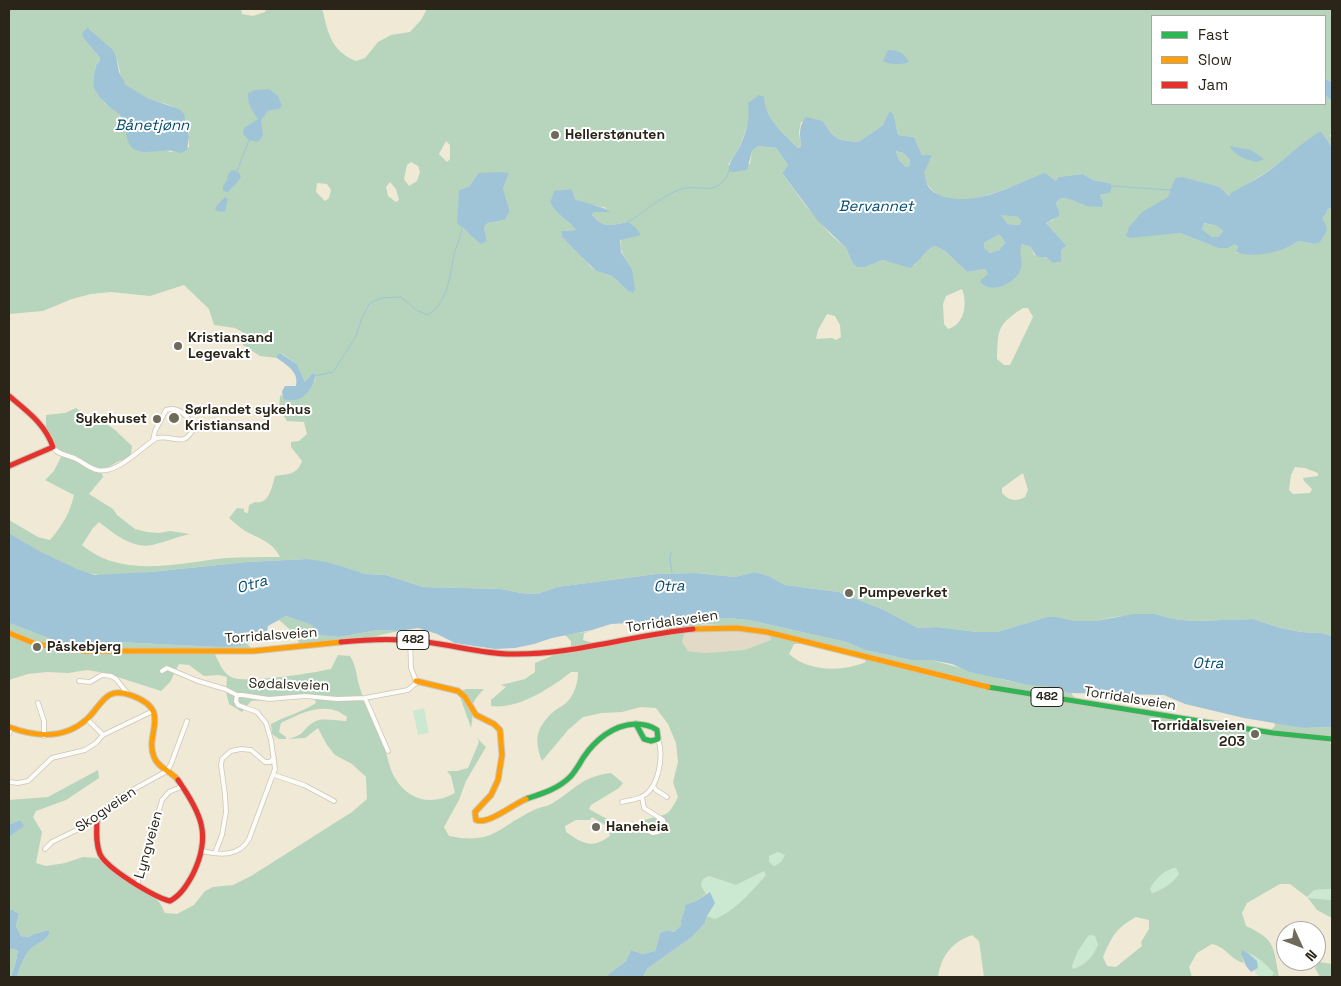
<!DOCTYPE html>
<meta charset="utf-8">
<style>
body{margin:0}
#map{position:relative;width:1341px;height:986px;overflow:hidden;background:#f0e9d6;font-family:"Space Grotesk",sans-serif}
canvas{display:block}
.frame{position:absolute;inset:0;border:10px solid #2a2518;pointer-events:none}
.legend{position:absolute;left:1151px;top:15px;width:175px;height:90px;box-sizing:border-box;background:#fff;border:1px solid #aaa8a3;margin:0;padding:6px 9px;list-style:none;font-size:15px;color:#2a2518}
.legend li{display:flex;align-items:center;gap:10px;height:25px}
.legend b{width:25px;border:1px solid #aaa8a3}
.north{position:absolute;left:1276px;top:921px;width:50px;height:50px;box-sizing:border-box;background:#fff;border:1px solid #aaa8a3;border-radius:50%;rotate:133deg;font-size:14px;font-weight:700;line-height:20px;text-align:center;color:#2a2518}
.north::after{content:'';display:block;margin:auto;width:18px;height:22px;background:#6f6a5a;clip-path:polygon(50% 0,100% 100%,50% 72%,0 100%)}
</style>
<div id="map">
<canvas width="1341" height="986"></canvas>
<div class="frame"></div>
<ul class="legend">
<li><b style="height:6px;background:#30b455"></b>Fast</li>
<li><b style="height:6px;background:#ff9f0a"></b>Slow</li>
<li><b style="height:6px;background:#e5322d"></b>Jam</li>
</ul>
<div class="north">N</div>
</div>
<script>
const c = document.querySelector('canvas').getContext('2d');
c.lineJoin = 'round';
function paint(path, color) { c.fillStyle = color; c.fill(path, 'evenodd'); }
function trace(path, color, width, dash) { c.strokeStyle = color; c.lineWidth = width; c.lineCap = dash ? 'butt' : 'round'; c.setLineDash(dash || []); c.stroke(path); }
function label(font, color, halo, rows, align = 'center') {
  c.font = font + ' "Space Grotesk",sans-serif'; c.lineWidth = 4; c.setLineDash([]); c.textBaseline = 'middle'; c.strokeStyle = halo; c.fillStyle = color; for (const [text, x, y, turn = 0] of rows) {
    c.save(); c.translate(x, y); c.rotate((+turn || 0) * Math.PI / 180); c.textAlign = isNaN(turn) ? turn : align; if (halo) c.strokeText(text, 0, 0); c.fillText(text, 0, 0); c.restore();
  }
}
const industrial = new Path2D(`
 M 704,624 L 756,627 L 760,632 L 770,636 L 771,640 L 744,650 L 705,653 L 688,651 L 681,642 L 686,628 Z`);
const green = new Path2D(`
 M 424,708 L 429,733 L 418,735 L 413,711 Z
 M 778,852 L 786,854 L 781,862 L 773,866 L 769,862 L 768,856 Z
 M 1176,868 L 1179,874 C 1173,883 1162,890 1152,893 L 1149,889 C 1154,880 1165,869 1176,868 Z
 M 764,871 L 766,875 C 751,892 736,910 715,919 L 707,916 L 709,892 L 706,894 L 701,885 L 703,879 L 709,876 L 736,885 Z
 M 1330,889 L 1332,890 L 1332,900 L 1307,898 L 1314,890 Z
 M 1089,935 L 1095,936 L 1098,945 C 1093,956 1085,966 1074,969 L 1072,966 L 1078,951 Z
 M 1248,951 L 1258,957 L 1274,973 L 1271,977 C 1264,977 1258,978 1254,971 L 1258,968 Z`);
const forest = new Path2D(`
 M 9,9 L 241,9 L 242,14 L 253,16 L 265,12 L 266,9 L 322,9 C 329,34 330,50 356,61 L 365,58 L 378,42 L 391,35 L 410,32 L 421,20 L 427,9 L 1332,9 L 1332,82 L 1325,79 L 1325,16 L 1152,16 L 1152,104 L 1325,104 L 1325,95 L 1332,102 L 1332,131 L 1330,136 L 1332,138 L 1332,147 L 1321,131 L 1277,165 L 1229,196 L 1220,187 L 1175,178 L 1169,197 L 1158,204 L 1149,235 L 1180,233 L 1218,248 L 1234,243 L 1238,246 L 1236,253 C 1257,251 1281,253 1299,241 L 1314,244 L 1326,225 L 1321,218 L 1326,214 L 1328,209 L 1332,208 L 1332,636 L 1321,633 L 1301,632 L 1281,628 L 1253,619 L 1192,621 L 1174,619 L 1155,614 L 1114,617 L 1095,621 L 1076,621 L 1057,617 L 1047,617 L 997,632 L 977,632 L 937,627 L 918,628 L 882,609 L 839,592 L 785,585 L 769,576 L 755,572 L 735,577 L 696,573 L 656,574 L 557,587 L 537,594 L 521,593 L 501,589 L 423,587 L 386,575 L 366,574 L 307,559 L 247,562 L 110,576 C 74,575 39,551 9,533 L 9,520 L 38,537 L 50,540 C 62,526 70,513 74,495 L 45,480 L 54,471 L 62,455 L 58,449 L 49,450 L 51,447 L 46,428 L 46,415 L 65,413 L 76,408 L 88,417 L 100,419 L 115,430 L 132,446 L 131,454 L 128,459 L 119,461 L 101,471 L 103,477 L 89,494 L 113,509 L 117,515 L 135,529 L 147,532 L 159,533 L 170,531 L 190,534 C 177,537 165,542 152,545 C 132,549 113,533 99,522 L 93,528 L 82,545 C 122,579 179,563 226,558 C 244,557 262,557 280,557 C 273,542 258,538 245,531 C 239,527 234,522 229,518 L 237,508 L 244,509 L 244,512 L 248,513 L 249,505 L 255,502 C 269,505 272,487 275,476 C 288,474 297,475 302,461 L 291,447 L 291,442 L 299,441 L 307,434 L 304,422 L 287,421 L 279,409 L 280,396 L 282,395 L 283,399 L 315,381 L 316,374 L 312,373 L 305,382 L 297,364 L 281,353 L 277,355 L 277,358 L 260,356 L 243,345 L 242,338 L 244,333 L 235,328 L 214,325 L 209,309 L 184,285 L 150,296 L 111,292 L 91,294 L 72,299 L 43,311 L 9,314 ZM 89,28 C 94,38 107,42 113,52 C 121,62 117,77 128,87 C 159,113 191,91 189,147 L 170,152 L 164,149 L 148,152 L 136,150 L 127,137 L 127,132 L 117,111 L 105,104 L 95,89 L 93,82 L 96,65 L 100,61 L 100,58 L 84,39 ZM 278,96 L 279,109 L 268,111 L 260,120 L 263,135 L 258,119 ZM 765,108 L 774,124 L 798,148 L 801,147 L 799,132 L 801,122 L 823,121 C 834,139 838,140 858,142 L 882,126 L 886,119 L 894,116 L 898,135 L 914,137 L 922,155 L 932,155 C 930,160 925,167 924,173 C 923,178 928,186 932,190 C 960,216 1014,183 1045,174 L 1056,181 L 1058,177 L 1083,174 L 1093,180 L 1109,183 L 1110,193 L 1100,195 L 1103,202 L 1086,206 L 1069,199 L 1061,198 L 1056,203 L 1059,211 L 1053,220 L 1046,223 L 1067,246 L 1061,250 L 1062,261 L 1034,255 L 1031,247 L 1022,244 L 1020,247 L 1020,255 L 983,285 L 988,274 L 985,269 L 967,272 L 945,251 L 935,246 L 922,254 L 915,265 L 883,260 L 865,267 L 852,262 L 846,248 L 831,235 L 805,205 L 782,173 L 788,165 L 776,148 L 758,146 L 752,151 L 750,164 L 728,165 L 739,148 L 750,119 ZM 446,141 L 450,145 L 450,159 L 447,162 L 439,154 ZM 411,162 L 418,166 L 420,172 L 417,181 L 409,186 L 404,179 L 407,165 ZM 390,182 L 396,189 L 399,200 L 396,202 L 388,196 L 386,187 ZM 317,183 L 327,184 L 331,190 L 329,198 L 325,201 L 316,192 ZM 470,186 L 503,188 L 510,211 L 505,220 L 488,223 L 484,227 L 487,241 L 472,235 L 462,228 L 459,190 ZM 572,189 L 575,199 L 588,204 L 607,208 L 594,212 L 592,215 C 604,229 611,225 628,222 C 617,244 618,248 632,269 L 627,290 L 612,276 L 596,271 L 590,266 L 584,258 L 562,237 L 561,231 L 576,230 C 568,220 555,214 550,202 L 554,192 ZM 962,289 C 968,304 964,325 948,329 L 944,324 L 943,304 L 946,296 ZM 1023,308 L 1028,308 L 1033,317 L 1010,365 L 1004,365 L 997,359 C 998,329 997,325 1023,308 ZM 827,314 L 835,316 L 840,325 L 841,337 L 836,340 L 832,338 L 816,339 L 818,330 ZM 1295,467 L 1305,468 L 1318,473 L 1318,476 L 1303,478 L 1304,481 L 1312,489 L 1310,493 L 1293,494 L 1289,490 L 1291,475 ZM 1023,473 L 1028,490 L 1025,497 C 1016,502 1009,501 1002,493 L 1002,488 Z
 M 896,151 L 903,153 L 910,160 L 909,166 L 906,167 L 899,160 Z
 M 1000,214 L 1018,217 L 1021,221 L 1019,225 L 1008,224 Z
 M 1203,223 L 1217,226 L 1223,231 L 1218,237 L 1212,237 L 1202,229 Z
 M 998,235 L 1001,236 L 1005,243 L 999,250 L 990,253 L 985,250 L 984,243 Z
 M 286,616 L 313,625 L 319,635 L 339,637 L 378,630 L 399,631 C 340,644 280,652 220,652 L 215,655 C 220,663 222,672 231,677 C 244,684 314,673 331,669 L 338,655 L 350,656 C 356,665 356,674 359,685 C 364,703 375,720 382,738 C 387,751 388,767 395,778 C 409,801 432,806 455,793 L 451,776 L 447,771 L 457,771 L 468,768 L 479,742 L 477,738 L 486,747 L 466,781 L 459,800 L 444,827 L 449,836 C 493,845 497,828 532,811 C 538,807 547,807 553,803 C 577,788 581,777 611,773 L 623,783 L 619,788 L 591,805 L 589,809 C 597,814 619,826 629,825 C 635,825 642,820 648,819 C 668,813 667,818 678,797 L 673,782 L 678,762 L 676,743 L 668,724 L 656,708 L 641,707 L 622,712 L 602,713 L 583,717 L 568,730 L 542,761 C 534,740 536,728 552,713 C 557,708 564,706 568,701 C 575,693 578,682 578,672 L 571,672 C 551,688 517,710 491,706 L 491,700 L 506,687 L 501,685 L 525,679 L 535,672 L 535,663 L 571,648 L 571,641 L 565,635 L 591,631 L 584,633 L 583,640 L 599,645 L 619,643 L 656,636 L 667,629 L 660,624 L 729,618 L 749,620 L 846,642 L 865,650 L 884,654 L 911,660 L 931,660 L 1009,681 L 1049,687 L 1071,693 L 1074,697 L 1086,701 L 1100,703 L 1133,712 L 1154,712 L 1269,732 L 1275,726 L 1274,722 L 1303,728 L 1332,727 L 1332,737 L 1328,740 L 1332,746 L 1332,890 L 1330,889 L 1314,890 L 1307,897 L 1290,884 L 1280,884 L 1247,903 L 1242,913 L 1246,926 C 1276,940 1273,946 1279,977 L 1271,977 L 1274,973 C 1262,961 1257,955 1242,951 L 1241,954 L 1244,963 C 1229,959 1228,948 1212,944 L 1197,953 L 1189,967 L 1192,977 L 984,977 L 979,941 L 972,935 C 952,942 941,956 938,977 L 643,977 L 647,969 L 692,937 L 705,923 L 707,916 L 715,919 C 736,910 751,892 766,875 L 764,871 L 736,885 L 709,876 L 703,879 L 701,885 L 706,894 L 696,901 L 685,905 C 685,913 680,917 681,925 L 674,932 L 667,930 L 660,933 L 655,951 L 643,954 L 631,950 L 626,961 L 605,977 L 112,977 L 106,976 L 104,977 L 17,977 C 20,968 24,954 32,948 C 40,941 44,943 50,933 L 47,930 L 33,934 L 29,937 L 21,936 L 16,926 L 19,914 L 13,910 L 9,910 L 9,837 L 23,826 L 20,820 L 9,825 L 9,800 L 48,797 L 98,770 L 99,778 L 66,800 L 36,811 L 33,817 L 42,832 L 36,863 L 46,866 L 65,863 L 83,857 L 97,858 L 146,891 L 160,903 L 165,913 L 177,914 L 194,905 L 205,891 L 213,887 L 233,885 L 251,876 L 352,812 L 367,799 L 366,777 L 352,764 L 335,755 L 327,745 L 318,728 L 305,738 L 288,739 C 307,734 301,730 314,722 C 322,717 337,721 346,721 L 347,717 C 344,715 340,712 337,711 C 318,704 297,715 281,723 L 279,732 L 286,737 L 286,739 L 279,739 L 272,734 L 271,724 C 286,716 302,712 316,703 L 314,698 C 293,697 272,700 251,701 L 242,712 L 229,704 L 226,692 L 227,677 L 219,675 L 204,676 L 189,665 L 179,664 L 170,682 L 161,691 L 105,673 L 87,670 L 68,673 L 47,672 L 28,674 L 9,680 L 9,623 L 59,642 L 118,642 L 217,647 L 249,643 L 248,645 L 253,650 C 269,650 286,652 299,642 L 293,632 L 279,620 ZM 704,624 L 756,627 L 760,632 L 770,636 L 771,640 L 744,650 L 705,653 L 688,651 L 682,642 L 686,628 ZM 813,643 C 830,646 857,646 866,662 C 842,672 809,672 789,654 L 794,644 ZM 592,817 L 608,827 L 610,836 C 592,849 583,844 566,832 L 565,826 L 576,820 L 590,820 ZM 778,852 L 785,855 L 781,862 L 774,866 L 769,862 L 769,856 ZM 1176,868 L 1179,874 C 1173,883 1162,890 1152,893 L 1150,889 C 1154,880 1165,869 1176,868 ZM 1136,917 L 1149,920 L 1149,929 L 1141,942 L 1142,946 L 1116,967 L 1107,966 L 1103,957 C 1112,936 1116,928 1136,917 ZM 1089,935 L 1095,936 L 1098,945 C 1093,956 1085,966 1073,969 L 1072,966 L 1078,951 Z
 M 467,689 L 484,689 C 465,709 476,707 471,728 L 458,691 Z
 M 1308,898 L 1332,900 L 1332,918 L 1317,910 Z
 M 13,949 L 18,951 L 15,965 L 11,977 L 9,977 L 9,950 Z
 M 1320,962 L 1332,964 L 1332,977 L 1320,977 L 1315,968 Z`);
const water = new Path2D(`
 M 88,27 L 90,30 L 112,49 L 116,56 L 119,72 L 126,85 L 147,98 L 179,109 L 184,114 L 189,137 L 187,150 L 181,153 C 166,146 150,156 136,150 C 125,146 127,128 122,119 C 118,111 112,110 106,104 C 102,101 96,92 94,88 C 92,81 95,72 96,65 L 100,61 L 100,58 L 84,39 L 82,33 Z
 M 888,50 C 899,50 904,53 909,62 C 901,65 891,65 883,61 Z
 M 1325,79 L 1332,82 L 1332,102 L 1325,95 Z
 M 269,89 L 278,96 L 282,106 L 279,109 L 268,111 L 261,120 L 263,135 L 258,142 L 249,140 L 243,134 L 244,128 L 258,119 C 252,110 247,104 248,93 L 255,90 Z
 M 759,95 L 764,97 C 766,121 782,131 798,148 L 801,147 C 800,136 798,126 806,117 L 823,121 C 834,139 837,140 858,142 L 882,126 L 890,111 L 894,116 L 898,135 L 914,137 L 922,155 L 932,155 L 924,173 C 925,177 926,181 927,184 C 930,191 938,195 945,197 C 980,206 1013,184 1045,173 L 1056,181 L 1058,177 L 1083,174 L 1093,180 L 1109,183 L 1112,186 L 1110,193 L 1100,195 L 1103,202 L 1102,207 L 1086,206 L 1069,199 L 1061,198 L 1056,203 L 1059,211 L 1059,216 L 1046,223 L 1067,246 L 1061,250 L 1062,261 L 1053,263 L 1046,257 C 1037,258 1035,256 1031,247 L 1022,244 C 1018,251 1023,260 1021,268 C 1017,283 990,296 980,281 L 988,274 L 985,269 L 967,272 L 945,251 L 935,246 C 923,251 920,262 910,268 L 883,260 L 865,267 L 857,267 L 852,262 L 846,248 L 817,220 L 782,173 L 788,165 L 776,148 L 758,146 L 752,151 L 747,170 L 734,172 L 729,171 C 728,161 736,155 740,146 C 747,130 750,121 748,103 ZM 896,151 L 903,153 L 910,160 L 909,166 L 906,167 L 899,160 ZM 1001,215 L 1018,217 L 1021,221 L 1019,225 L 1008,224 ZM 998,235 L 1001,236 L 1005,243 L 999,250 L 990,253 L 985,249 L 984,243 Z
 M 1321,131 L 1332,147 L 1332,208 L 1328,209 L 1326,214 L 1322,218 L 1326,225 L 1327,230 L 1320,242 L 1314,244 L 1299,241 C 1283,252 1254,259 1236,252 L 1238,246 L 1234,244 L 1228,248 L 1218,248 L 1180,233 L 1130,238 L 1126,236 L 1129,227 L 1142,212 L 1168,197 L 1175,178 L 1182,177 L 1220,187 L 1229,196 L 1231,193 C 1247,184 1263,176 1278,164 C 1292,153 1305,140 1321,131 ZM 1204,223 L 1217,226 L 1223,231 L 1218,237 L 1212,237 L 1202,229 Z
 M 1230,146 L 1251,150 L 1264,159 L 1256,162 C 1246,159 1234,156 1230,146 Z
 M 232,170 L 237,171 L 241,176 L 239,180 L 228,192 L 223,191 L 223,186 L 227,180 L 228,174 Z
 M 499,172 L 509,173 L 503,188 L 510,211 L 505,220 L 488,223 L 484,227 L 487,241 L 481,244 L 457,223 L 459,190 L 470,186 L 479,173 Z
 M 572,189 L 575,199 C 584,203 606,207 610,212 L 594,212 L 592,215 C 604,229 611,225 628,222 L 636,228 L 641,235 L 620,240 L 621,252 L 632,269 L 635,289 L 633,293 L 627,290 L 612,276 L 596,271 L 562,237 L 561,231 L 576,230 C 568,220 555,214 550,202 L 554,191 Z
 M 225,197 L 228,199 L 225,211 L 222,212 L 217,211 L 215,209 L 217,205 Z
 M 280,353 L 297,364 L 305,382 L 312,373 L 316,374 C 313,390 301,405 283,399 L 282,391 L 285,386 L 296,386 C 299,372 288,366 277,358 L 277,355 Z
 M 9,533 L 41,552 L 77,569 L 95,575 L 150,572 L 247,562 L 307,559 L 327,562 L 366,574 L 386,575 L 423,587 L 501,589 L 521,593 L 537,594 L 557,587 L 656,574 L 696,573 L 735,577 L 755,572 L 769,576 L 785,585 L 839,592 L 882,609 L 918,628 L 937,627 L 977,632 L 997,632 L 1047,617 L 1057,617 L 1076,621 L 1095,621 L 1134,614 L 1155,614 L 1174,619 L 1192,621 L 1253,619 L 1281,628 L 1301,632 L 1321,633 L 1332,636 L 1332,727 L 1303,728 L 1244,718 L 1185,704 L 1164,695 L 1069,693 L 1049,687 L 1029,685 L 970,672 L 952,664 L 931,660 L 911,660 L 884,654 L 865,650 L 846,642 L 749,620 L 729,618 L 649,625 L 629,623 L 611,624 L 592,630 L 552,638 L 534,644 L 515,648 L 495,649 L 455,643 L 437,634 L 418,628 L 399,631 L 378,630 L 339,637 L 318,635 L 312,625 L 286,616 L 268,626 L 265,638 L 237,646 L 217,647 L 118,642 L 59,642 L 9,623 Z
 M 20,820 L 24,826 L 9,837 L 9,825 Z
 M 710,892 L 715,903 L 707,916 L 705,923 L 692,937 L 647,969 L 643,977 L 605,977 L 626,961 L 631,950 L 643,954 L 655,951 L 660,933 L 667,930 L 674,932 L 681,925 C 680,917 685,913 685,905 L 696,901 Z
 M 9,910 L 13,910 L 19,914 L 16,926 L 21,936 L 29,937 L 33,934 L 48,930 L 50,933 C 44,943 40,941 32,948 C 24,954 20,968 17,977 L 11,977 L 15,965 L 18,951 L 13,949 L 9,950 Z
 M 1242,950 L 1248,953 L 1257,961 L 1258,968 L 1251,972 L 1246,966 L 1241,954 Z`);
const stream = new Path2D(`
 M 237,171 L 249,140
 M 1112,186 L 1171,190
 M 628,222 C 645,212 659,198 678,190 C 698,182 718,200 729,171
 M 315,376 L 333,372 L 355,338 L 362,318 L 369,304 L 381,298 L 401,297 L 416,310 L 428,315 C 449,300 449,278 454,255 C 456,246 461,238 462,228
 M 671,553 L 670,559 L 672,573`);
const street = new Path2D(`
 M 53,447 C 57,455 69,455 76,459 C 83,462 89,468 97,470 C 117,475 140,448 157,438 C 171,434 184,449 193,429 C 190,417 179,406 166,410 L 155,431 L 153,440
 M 162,671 L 167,668 L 198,681 L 225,689 L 237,695 L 242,695 L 269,699 L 305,696 L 337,699 L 365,698 L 408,690 L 415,684 L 416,681 L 411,668 L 410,640
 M 79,681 L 90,682 L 102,675 L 111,676 L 116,679 L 128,694
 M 365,698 C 373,716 380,733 388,751
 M 38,703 L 44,721 L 44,736
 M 87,719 L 103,735
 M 9,734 L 11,728
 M 274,775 L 304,785 L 334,801
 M 9,782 L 18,783 L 28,781 L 52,758 L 85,750 L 96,743 L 103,735 L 153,711
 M 653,786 L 656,790 L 667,797
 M 622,802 C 628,800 636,800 641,797 C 659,789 664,756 658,739
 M 632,824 L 653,833 L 658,832 L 664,825 L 663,820 L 644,808 L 642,797
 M 45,849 L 52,842 L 87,825 L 118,798 L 167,771 L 171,764 L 187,721
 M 202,851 C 220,855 239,857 249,839 L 275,769 L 271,740 L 266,723 L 257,712 L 238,705 L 236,701 L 237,695
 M 215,853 L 222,835 L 226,812 L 225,795 L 221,765 L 222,759 L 231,751 L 241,749 L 251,750 L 265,762 L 270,762 L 274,758
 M 137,885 L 162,800 L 169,792 L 183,786`);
const fast = new Path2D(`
 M 988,687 L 1273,733 L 1332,739
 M 526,799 C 541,794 558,789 570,777 C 575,772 579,765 583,758 C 595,740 613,725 635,724 C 644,724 650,725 657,730 L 658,739 L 651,741 L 644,739 L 636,724`);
const slow = new Path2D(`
 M 693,629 L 737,628 L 767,632 L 988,687
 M 9,633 L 36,644 L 84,651 L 253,651 L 341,642
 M 416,681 L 458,691 L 465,697 L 476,715 L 494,724 L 500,730 L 502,755 L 498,780 L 491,795 L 475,812 L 476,820 C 488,825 512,805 526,799
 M 9,727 C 36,737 64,740 87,719 C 103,704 105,685 133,696 C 173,711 144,734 154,757 C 158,768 171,771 178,780`);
const jam = new Path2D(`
 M 9,396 C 27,411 45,424 53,447 L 9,466
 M 341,642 C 369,639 397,638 425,642 C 454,645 482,654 512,654 C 573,655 632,635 693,629
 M 97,816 C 97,829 95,842 100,854 C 107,869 154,897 170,901 C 181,895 187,885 193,874 C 212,835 201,813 178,780`);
const markers = [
 [555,135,5,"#6f6a5a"],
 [178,346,5,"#6f6a5a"],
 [174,418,6,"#6f6a5a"],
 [157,419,5,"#6f6a5a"],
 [849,593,5,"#6f6a5a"],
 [37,647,5,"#6f6a5a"],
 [1255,734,5,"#6f6a5a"],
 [596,827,5,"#6f6a5a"]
];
const shields = [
 [413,640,32],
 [1047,697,32]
];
const shieldNames = [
 ["482",413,640],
 ["482",1047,697]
];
const poiNames = [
 ["Hellerstønuten",565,135],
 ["Kristiansand",188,338],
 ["Legevakt",188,354],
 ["Sørlandet sykehus",185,410],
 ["Kristiansand",185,426],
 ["Sykehuset",147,419,"right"],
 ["Pumpeverket",859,593],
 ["Påskebjerg",47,647],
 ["Torridalsveien",1245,726,"right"],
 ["203",1245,742,"right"],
 ["Haneheia",606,827]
];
const streetNames = [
 ["Torridalsveien",672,622,-8],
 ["Torridalsveien",271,636,-4],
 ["Sødalsveien",289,685,2],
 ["Torridalsveien",1130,699,9],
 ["Skogveien",106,810,-34],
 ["Lyngveien",149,845,-74]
];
const waterNames = [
 ["Bånetjønn",152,126],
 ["Bervannet",876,207],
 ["Otra",252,585,-16],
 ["Otra",669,587,-2],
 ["Otra",1208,664]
];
paint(industrial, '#e3d9c7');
paint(green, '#cbe9d0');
paint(forest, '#b6d5bc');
paint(water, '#a0c4d7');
trace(stream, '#a0c4d7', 1);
trace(street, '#cbc6b7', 5.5);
trace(fast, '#cbc6b7', 7);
trace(slow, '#cbc6b7', 7);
trace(jam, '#cbc6b7', 7);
trace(street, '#fdfcf9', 4);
trace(fast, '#30b455', 5);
trace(slow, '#ff9f0a', 5);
trace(jam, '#e5322d', 5);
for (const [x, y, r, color] of markers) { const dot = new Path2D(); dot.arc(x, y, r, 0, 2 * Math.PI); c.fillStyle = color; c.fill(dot); trace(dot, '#fff', 2); }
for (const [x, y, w] of shields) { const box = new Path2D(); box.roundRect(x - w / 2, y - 9.5, w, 19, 4); c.fillStyle = '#fff'; c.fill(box); trace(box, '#2a2518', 1); }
label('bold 12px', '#2a2518', null, shieldNames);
label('bold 14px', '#2a2518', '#fff', poiNames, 'left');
label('14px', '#2a2518', '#fff', streetNames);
label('italic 15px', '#034b6e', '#fff', waterNames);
</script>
